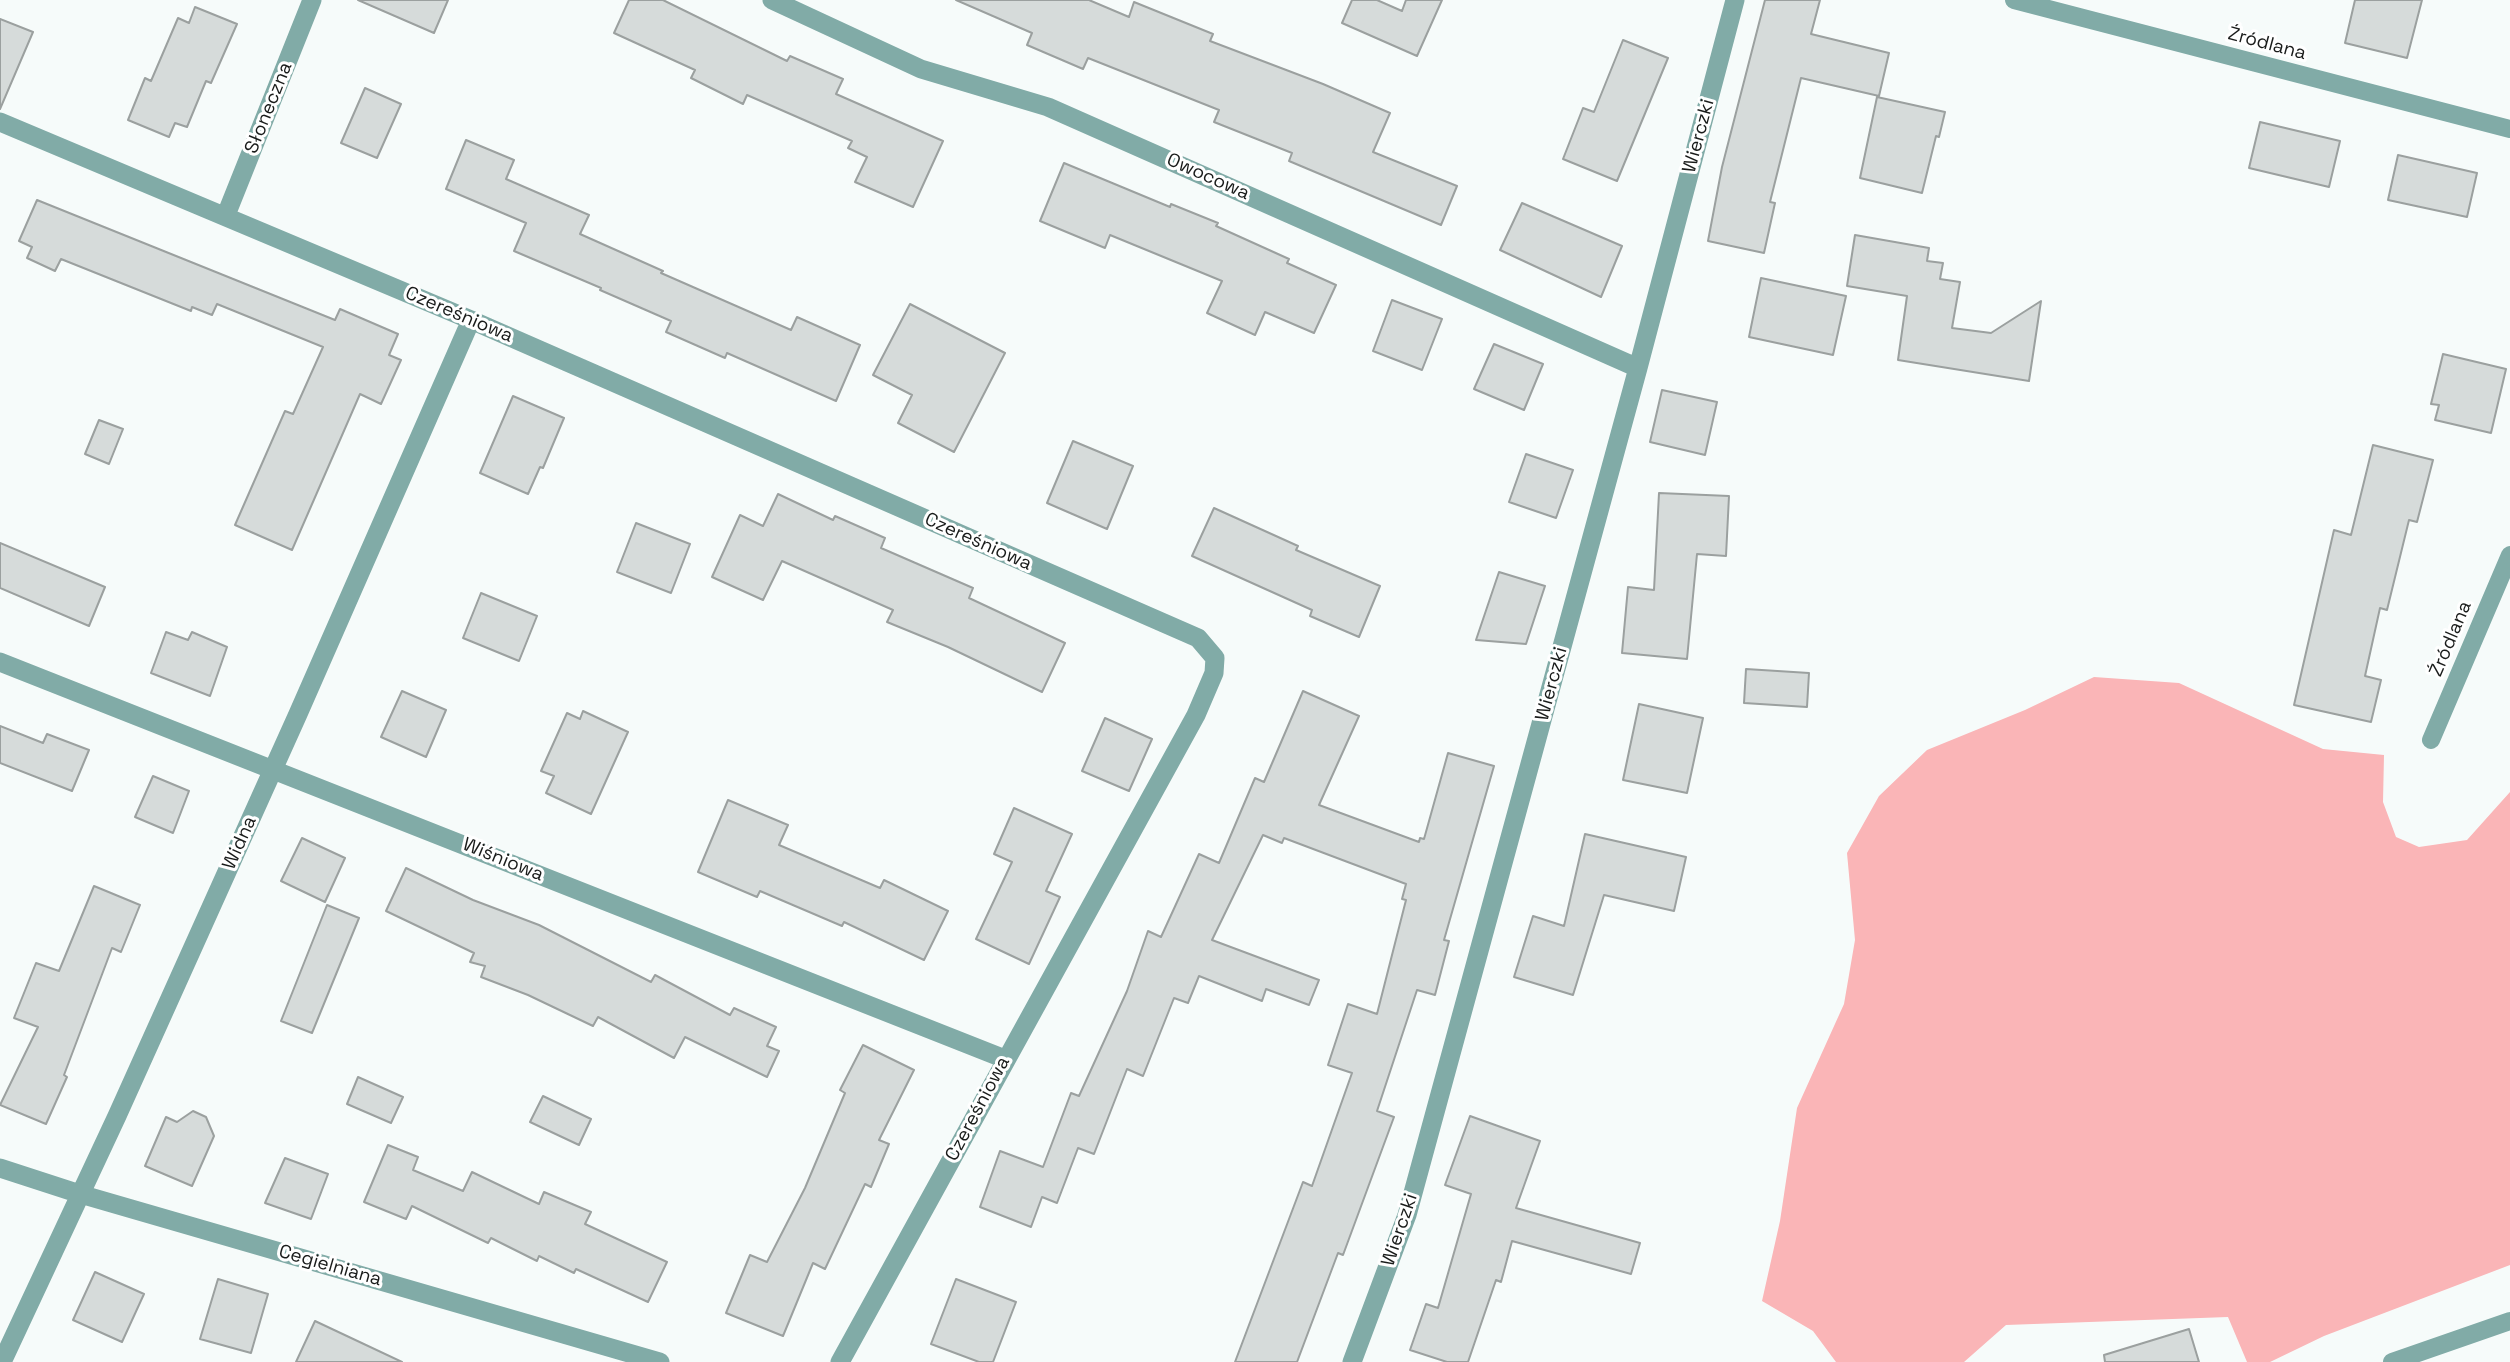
<!DOCTYPE html>
<meta charset="utf-8">
<style>
body{margin:0}
canvas{display:block;background:#f6fbfa}
</style>
<canvas width="2510" height="1362"></canvas>
<script>
const c = document.querySelector('canvas').getContext('2d');
c.lineJoin = 'round';
function paint(path, color) { c.fillStyle = color; c.fill(path, 'evenodd'); }
function trace(path, color, width, dash) { c.strokeStyle = color; c.lineWidth = width; c.lineCap = dash ? 'butt' : 'round'; c.setLineDash(dash || []); c.stroke(path); }
function label(font, color, halo, rows, align = 'center') {
  c.font = font + ' "Space Grotesk",sans-serif'; c.lineWidth = 6; c.setLineDash([]); c.textBaseline = 'middle'; c.strokeStyle = halo; c.fillStyle = color; for (const [text, x, y, turn = 0] of rows) {
    c.save(); c.translate(x, y); c.rotate((+turn || 0) * Math.PI / 180); c.textAlign = isNaN(turn) ? turn : align; if (halo) c.strokeText(text, 0, 0); c.fillText(text, 0, 0); c.restore();
  }
}
const forest = new Path2D(`
 M 2094,677 L 2179,683 L 2323,749 L 2384,755 L 2383,802 L 2396,837 L 2419,847 L 2467,840 L 2510,792 L 2510,1265 L 2324,1336 L 2270,1362 L 2247,1362 L 2228,1317 L 2006,1325 L 1964,1362 L 1836,1362 L 1813,1331 L 1762,1301 L 1780,1221 L 1797,1108 L 1844,1004 L 1855,940 L 1847,853 L 1879,796 L 1927,750 L 2025,710 Z`);
const building = new Path2D(`
 M 358,0 L 448,0 L 434,33 Z
 M 629,0 L 663,0 L 787,61 L 790,56 L 843,79 L 836,94 L 943,141 L 913,207 L 855,182 L 867,157 L 848,148 L 852,141 L 747,95 L 743,104 L 691,78 L 695,70 L 614,33 Z
 M 956,0 L 1089,0 L 1129,17 L 1134,2 L 1213,34 L 1210,41 L 1323,84 L 1390,113 L 1373,152 L 1457,186 L 1441,225 L 1289,161 L 1292,153 L 1214,122 L 1219,110 L 1088,58 L 1083,69 L 1027,45 L 1032,33 Z
 M 1352,0 L 1377,0 L 1402,11 L 1406,0 L 1442,0 L 1417,56 L 1342,23 Z
 M 1765,0 L 1820,0 L 1811,34 L 1889,53 L 1879,96 L 1801,78 L 1770,202 L 1775,203 L 1764,253 L 1708,241 L 1722,167 Z
 M 2355,0 L 2422,0 L 2407,58 L 2345,43 Z
 M 195,7 L 237,24 L 211,83 L 206,81 L 187,127 L 175,123 L 169,137 L 128,120 L 145,78 L 151,81 L 178,18 L 189,23 Z
 M 0,19 L 33,32 L 0,109 Z
 M 1623,40 L 1668,58 L 1617,181 L 1563,159 L 1583,108 L 1594,112 Z
 M 365,88 L 401,104 L 377,158 L 341,143 Z
 M 1877,97 L 1945,112 L 1939,137 L 1936,136 L 1922,193 L 1860,178 Z
 M 2260,122 L 2340,141 L 2329,187 L 2249,168 Z
 M 466,140 L 514,160 L 506,179 L 589,215 L 580,234 L 663,271 L 661,273 L 791,330 L 797,317 L 860,345 L 836,401 L 727,353 L 725,358 L 666,332 L 671,321 L 600,290 L 601,288 L 514,251 L 526,223 L 446,189 Z
 M 2398,155 L 2477,173 L 2467,217 L 2388,200 Z
 M 1064,163 L 1170,207 L 1171,204 L 1218,223 L 1216,226 L 1289,259 L 1287,263 L 1336,285 L 1314,333 L 1265,312 L 1255,335 L 1207,313 L 1222,281 L 1110,235 L 1105,248 L 1040,221 Z
 M 37,200 L 335,320 L 340,309 L 398,334 L 389,355 L 401,360 L 381,404 L 360,394 L 292,550 L 235,525 L 285,411 L 293,414 L 323,347 L 217,304 L 212,315 L 192,307 L 191,311 L 61,259 L 55,271 L 27,258 L 32,247 L 19,241 Z
 M 1522,203 L 1622,246 L 1601,297 L 1500,250 Z
 M 1855,235 L 1929,248 L 1927,261 L 1943,263 L 1940,279 L 1960,282 L 1952,328 L 1991,333 L 2041,301 L 2029,381 L 1898,360 L 1907,296 L 1847,286 Z
 M 1761,278 L 1846,296 L 1833,355 L 1749,337 Z
 M 1392,300 L 1442,319 L 1422,370 L 1373,351 Z
 M 910,304 L 1005,353 L 954,452 L 898,423 L 912,395 L 873,375 Z
 M 1494,344 L 1543,364 L 1524,410 L 1474,389 Z
 M 2443,354 L 2506,369 L 2491,433 L 2435,420 L 2439,405 L 2431,404 Z
 M 1662,390 L 1717,402 L 1705,455 L 1650,442 Z
 M 513,396 L 564,418 L 543,468 L 540,467 L 528,494 L 480,473 Z
 M 99,420 L 123,429 L 109,464 L 85,454 Z
 M 1073,441 L 1133,466 L 1107,529 L 1047,503 Z
 M 2373,445 L 2433,460 L 2417,522 L 2409,520 L 2387,610 L 2380,608 L 2365,676 L 2381,680 L 2371,722 L 2294,705 L 2334,530 L 2351,535 Z
 M 1526,454 L 1573,470 L 1556,518 L 1509,502 Z
 M 1659,493 L 1729,496 L 1726,556 L 1697,554 L 1687,659 L 1622,653 L 1628,587 L 1654,590 Z
 M 778,494 L 833,520 L 835,516 L 885,538 L 881,548 L 973,588 L 969,598 L 1065,643 L 1042,692 L 948,647 L 887,622 L 893,610 L 782,561 L 763,600 L 712,577 L 740,515 L 763,526 Z
 M 1214,508 L 1298,546 L 1296,550 L 1380,586 L 1359,637 L 1310,616 L 1312,610 L 1192,556 Z
 M 636,523 L 690,544 L 671,593 L 617,572 Z
 M 0,543 L 105,587 L 89,626 L 0,588 Z
 M 1499,572 L 1545,586 L 1526,644 L 1476,640 Z
 M 481,593 L 537,616 L 519,661 L 463,638 Z
 M 166,632 L 188,640 L 192,632 L 227,647 L 210,696 L 151,673 Z
 M 1746,669 L 1809,673 L 1807,707 L 1744,703 Z
 M 402,691 L 446,710 L 426,757 L 381,737 Z
 M 1303,691 L 1359,716 L 1319,805 L 1419,842 L 1420,838 L 1424,839 L 1448,753 L 1494,766 L 1444,940 L 1449,941 L 1435,995 L 1417,990 L 1377,1111 L 1394,1117 L 1343,1255 L 1338,1253 L 1297,1362 L 1235,1362 L 1303,1182 L 1312,1186 L 1352,1073 L 1328,1065 L 1348,1004 L 1377,1014 L 1406,900 L 1402,899 L 1406,884 L 1284,838 L 1282,843 L 1263,835 L 1212,940 L 1319,980 L 1309,1005 L 1266,989 L 1262,1001 L 1199,976 L 1188,1003 L 1174,998 L 1143,1076 L 1127,1069 L 1094,1154 L 1078,1148 L 1057,1203 L 1042,1197 L 1031,1227 L 980,1207 L 1000,1151 L 1043,1167 L 1071,1093 L 1079,1096 L 1127,991 L 1148,931 L 1161,937 L 1199,854 L 1219,863 L 1255,778 L 1264,782 Z
 M 1639,704 L 1703,718 L 1687,793 L 1623,780 Z
 M 583,711 L 628,732 L 591,814 L 546,793 L 554,776 L 541,771 L 567,713 L 580,719 Z
 M 1105,718 L 1152,739 L 1129,791 L 1082,771 Z
 M 0,726 L 43,743 L 47,734 L 89,750 L 72,791 L 0,763 Z
 M 153,776 L 189,791 L 173,833 L 135,817 Z
 M 728,800 L 788,825 L 779,845 L 880,888 L 884,880 L 948,911 L 924,960 L 844,922 L 842,926 L 760,891 L 757,897 L 698,872 Z
 M 1014,808 L 1072,834 L 1046,891 L 1060,897 L 1029,964 L 976,939 L 1012,862 L 994,854 Z
 M 1585,834 L 1686,857 L 1674,911 L 1604,895 L 1573,995 L 1514,977 L 1533,916 L 1564,926 Z
 M 302,838 L 345,858 L 325,902 L 281,881 Z
 M 406,868 L 473,900 L 539,925 L 651,982 L 655,975 L 730,1015 L 734,1008 L 776,1027 L 767,1046 L 779,1051 L 767,1077 L 685,1037 L 674,1058 L 598,1017 L 593,1026 L 528,995 L 481,977 L 485,966 L 470,962 L 474,953 L 386,911 Z
 M 94,886 L 140,905 L 121,952 L 112,948 L 64,1075 L 67,1077 L 46,1124 L 0,1105 L 38,1027 L 14,1018 L 36,963 L 59,971 Z
 M 327,905 L 359,918 L 312,1033 L 281,1021 Z
 M 863,1045 L 914,1070 L 879,1140 L 889,1144 L 871,1187 L 865,1184 L 825,1269 L 813,1263 L 783,1336 L 726,1313 L 750,1255 L 767,1262 L 805,1188 L 845,1093 L 840,1090 Z
 M 358,1077 L 403,1097 L 391,1123 L 347,1104 Z
 M 543,1096 L 591,1119 L 579,1145 L 530,1122 Z
 M 193,1111 L 206,1117 L 214,1136 L 192,1186 L 145,1166 L 166,1117 L 177,1122 Z
 M 1470,1116 L 1540,1141 L 1516,1208 L 1640,1243 L 1631,1274 L 1512,1241 L 1501,1282 L 1496,1280 L 1468,1362 L 1447,1362 L 1410,1350 L 1426,1304 L 1438,1308 L 1471,1194 L 1445,1185 Z
 M 388,1145 L 418,1157 L 413,1170 L 463,1191 L 472,1172 L 539,1204 L 544,1192 L 591,1212 L 585,1224 L 667,1262 L 648,1302 L 576,1269 L 574,1273 L 539,1256 L 537,1261 L 491,1238 L 488,1243 L 412,1206 L 406,1219 L 364,1202 Z
 M 285,1158 L 328,1174 L 311,1219 L 265,1203 Z
 M 95,1272 L 144,1294 L 122,1342 L 73,1320 Z
 M 218,1279 L 268,1294 L 251,1353 L 200,1339 Z
 M 956,1279 L 1016,1302 L 993,1362 L 979,1362 L 931,1344 Z
 M 315,1321 L 402,1362 L 296,1362 Z
 M 2189,1329 L 2199,1362 L 2105,1362 L 2104,1355 Z`);
const service = new Path2D(`
 M 2014,0 L 2510,129
 M 2431,740 L 2510,555
 M 2392,1362 L 2510,1321`);
const minor = new Path2D(`
 M 772,0 L 921,69 L 1048,107 L 1638,368
 M 0,122 L 471,320 L 1198,638 L 1215,658 L 1214,673 L 1196,715 L 840,1362
 M 226,215 L 312,0
 M 0,662 L 1005,1059
 M 0,1168 L 80,1194 L 660,1362
 M 2,1362 L 117,1116 L 298,714 L 471,320
 M 1352,1362 L 1407,1215 L 1638,368 L 1735,0`);
const streetNames = [
 ["Źródlana",2267,44,15],
 ["Słoneczna",269,108,-68],
 ["Wierczki",1699,136,-75],
 ["Owocowa",1208,177,24],
 ["Czereśniowa",459,315,23],
 ["Czereśniowa",978,542,24],
 ["Źródlana",2451,639,-67],
 ["Wierczki",1552,684,-75],
 ["Widna",240,843,-66],
 ["Wiśniowa",503,860,22],
 ["Czereśniowa",978,1109,-62],
 ["Wierczki",1400,1230,-71],
 ["Cegielniana",330,1266,16]
];
paint(forest, '#fab5b7');
paint(building, '#d6dbda');
trace(building, '#9ba09f', 2);
trace(service, '#81aba7', 18);
trace(minor, '#81aba7', 19);
label('19px', '#191b1a', '#fff', streetNames);
</script>
